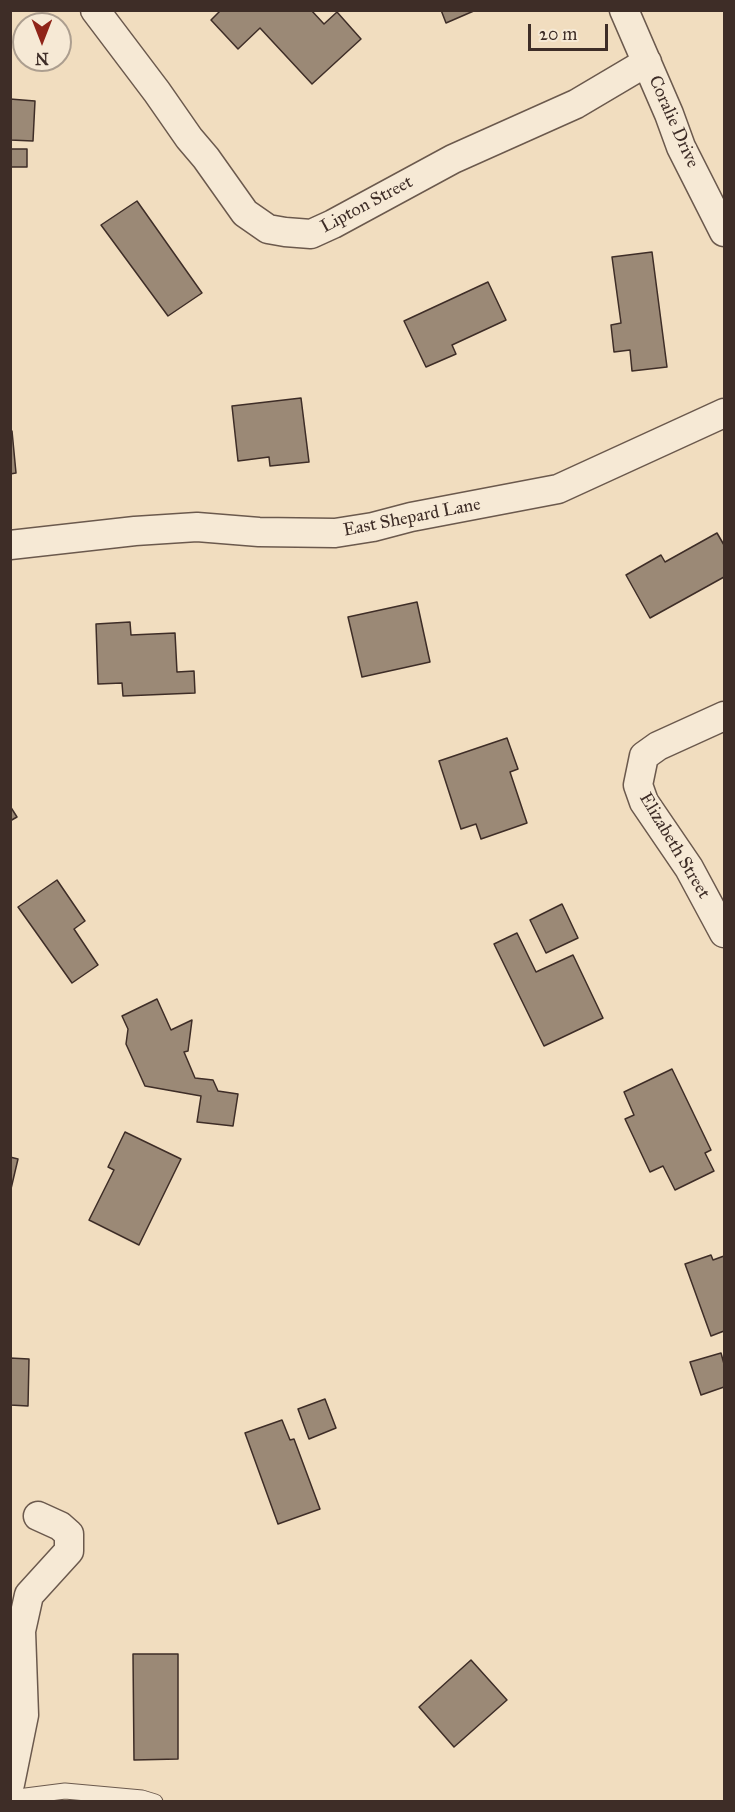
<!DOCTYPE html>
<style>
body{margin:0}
#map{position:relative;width:735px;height:1812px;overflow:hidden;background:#f1ddbf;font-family:"IM FELL Great Primer",serif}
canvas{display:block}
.frame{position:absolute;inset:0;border:12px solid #3e2d27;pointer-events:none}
.north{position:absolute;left:12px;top:12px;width:60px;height:60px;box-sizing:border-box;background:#f6e9d5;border:2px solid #ac9e8f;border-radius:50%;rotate:180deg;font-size:16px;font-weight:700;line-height:24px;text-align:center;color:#3e2d27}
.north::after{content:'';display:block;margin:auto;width:21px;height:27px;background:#8f2418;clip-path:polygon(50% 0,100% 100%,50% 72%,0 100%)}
.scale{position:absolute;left:528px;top:24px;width:80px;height:27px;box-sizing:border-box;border:3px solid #3e2d27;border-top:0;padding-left:8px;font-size:18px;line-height:21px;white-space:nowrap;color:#3e2d27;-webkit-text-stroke:4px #f6e9d5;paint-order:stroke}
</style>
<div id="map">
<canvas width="735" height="1812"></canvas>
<div class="frame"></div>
<div class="north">N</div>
<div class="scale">20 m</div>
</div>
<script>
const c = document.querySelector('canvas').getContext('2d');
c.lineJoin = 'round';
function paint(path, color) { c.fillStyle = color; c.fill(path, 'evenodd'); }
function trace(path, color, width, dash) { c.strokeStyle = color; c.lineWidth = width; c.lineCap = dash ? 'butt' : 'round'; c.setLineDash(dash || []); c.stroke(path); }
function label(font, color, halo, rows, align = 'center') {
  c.font = font + ' "IM FELL Great Primer",serif'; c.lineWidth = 6; c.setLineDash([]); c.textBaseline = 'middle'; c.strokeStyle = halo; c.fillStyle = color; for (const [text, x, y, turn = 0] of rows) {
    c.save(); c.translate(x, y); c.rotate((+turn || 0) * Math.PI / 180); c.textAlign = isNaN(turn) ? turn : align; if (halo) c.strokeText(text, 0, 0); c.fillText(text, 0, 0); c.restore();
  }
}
const building = new Path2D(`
 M 221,10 L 311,10 L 324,24 L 337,12 L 361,39 L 312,84 L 260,28 L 238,49 L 211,20 Z
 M 441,10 L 476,10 L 446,23 Z
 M 10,99 L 35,101 L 33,141 L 10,140 Z
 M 10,149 L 27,149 L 27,167 L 10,167 Z
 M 137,201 L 202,293 L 168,316 L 101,225 Z
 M 652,252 L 667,367 L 632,371 L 630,350 L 614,352 L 611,325 L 621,323 L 612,257 Z
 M 488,282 L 506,320 L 452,345 L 456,354 L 426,367 L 404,321 Z
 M 301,398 L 309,462 L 270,466 L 269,457 L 238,461 L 232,406 Z
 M 10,431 L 12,431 L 16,473 L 10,474 Z
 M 717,533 L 724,545 L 724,577 L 650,618 L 626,575 L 661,555 L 665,562 Z
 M 417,602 L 430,662 L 362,677 L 348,617 Z
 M 130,622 L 131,635 L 175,633 L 177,672 L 194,671 L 195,693 L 123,696 L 122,683 L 98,684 L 96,624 Z
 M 507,738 L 518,769 L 510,772 L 527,823 L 481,839 L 476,824 L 461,829 L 439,761 Z
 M 10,806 L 17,817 L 10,821 Z
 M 57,880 L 85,921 L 74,929 L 98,965 L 72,983 L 18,907 Z
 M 562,904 L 578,938 L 546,953 L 530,920 Z
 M 517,933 L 536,972 L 573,955 L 603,1018 L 544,1046 L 494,944 Z
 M 157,999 L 171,1030 L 192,1020 L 188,1051 L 184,1052 L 195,1078 L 213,1080 L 218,1091 L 238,1094 L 233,1126 L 197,1122 L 201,1096 L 145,1086 L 126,1044 L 128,1029 L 122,1016 Z
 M 672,1069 L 711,1150 L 705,1153 L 714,1171 L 675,1190 L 663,1166 L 650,1172 L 625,1119 L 634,1115 L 624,1092 Z
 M 125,1132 L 181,1159 L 139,1245 L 89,1220 L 114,1170 L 108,1167 Z
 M 10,1157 L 18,1159 L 10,1193 Z
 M 711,1255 L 713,1260 L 724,1256 L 724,1331 L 711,1336 L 685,1264 Z
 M 721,1353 L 724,1364 L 724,1387 L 701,1395 L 690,1362 Z
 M 10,1358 L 29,1359 L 28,1406 L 10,1405 Z
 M 325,1399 L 336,1428 L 309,1439 L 298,1409 Z
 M 282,1420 L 290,1440 L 294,1439 L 320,1509 L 278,1524 L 245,1433 Z
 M 133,1654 L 178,1654 L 178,1759 L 134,1760 Z
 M 471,1660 L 507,1700 L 454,1747 L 419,1707 Z`);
const service = new Path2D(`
 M 10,1798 L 65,1791 L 142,1798 L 155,1802`);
const minor = new Path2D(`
 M 95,10 L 157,92 L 189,138 L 206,158 L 245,213 L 268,229 L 285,232 L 311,234 L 333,224 L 453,159 L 576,104 L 647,62
 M 624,10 L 669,114 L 681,147 L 724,232
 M 10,545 L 135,531 L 197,527 L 259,532 L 335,533 L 373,527 L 411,517 L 558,489 L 724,413
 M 724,716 L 658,746 L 644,756 L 638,785 L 644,802 L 689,868 L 724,933
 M 10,1784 L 24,1715 L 21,1631 L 29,1595 L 69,1551 L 69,1534 L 60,1526 L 38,1516`);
const streetNames = [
 ["Coralie Drive",673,122,66],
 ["Lipton Street",367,205,-28],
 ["East Shepard Lane",412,518,-11],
 ["Elizabeth Street",674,846,59]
];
paint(building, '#9b8976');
trace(building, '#3e2d27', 1.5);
trace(service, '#6b594d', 17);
trace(minor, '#6b594d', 31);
trace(service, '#f6e9d5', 15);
trace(minor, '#f6e9d5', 28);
label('18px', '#3e2d27', '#f6e9d5', streetNames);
</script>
